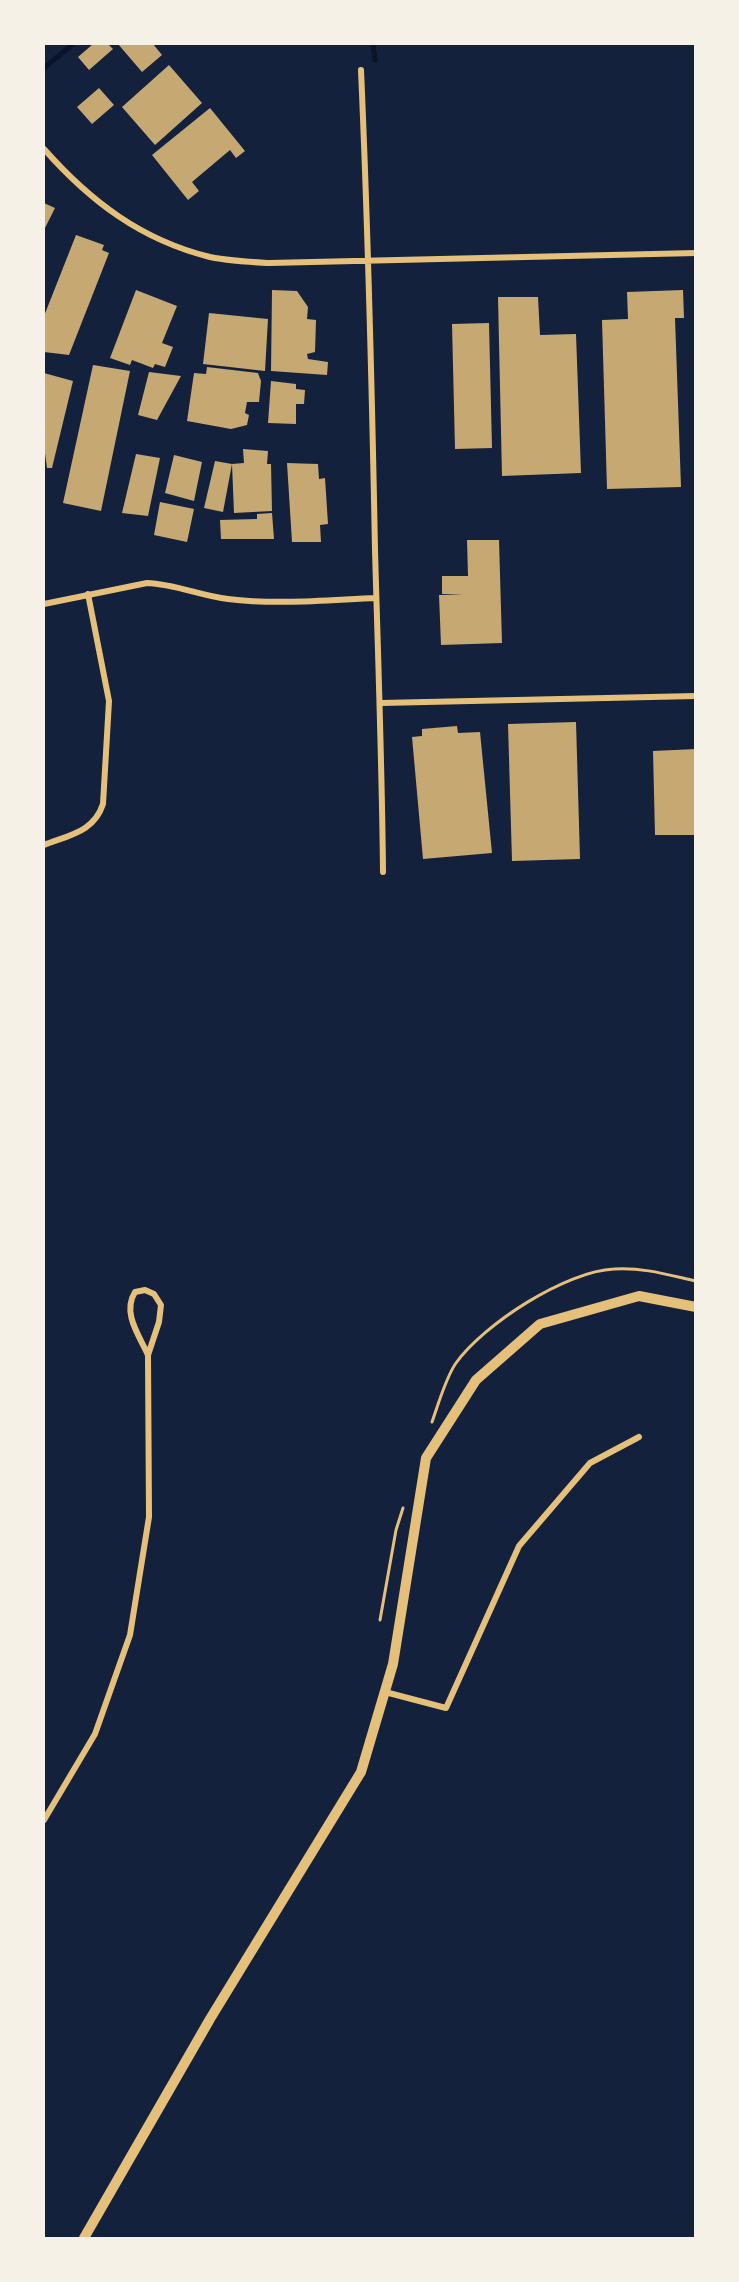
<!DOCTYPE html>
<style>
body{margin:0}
#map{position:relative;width:739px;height:2282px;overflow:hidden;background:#14213d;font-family:"PT Serif",serif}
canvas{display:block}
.frame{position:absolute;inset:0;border:45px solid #f6f1e7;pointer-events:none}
</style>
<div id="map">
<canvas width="739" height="2282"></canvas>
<div class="frame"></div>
</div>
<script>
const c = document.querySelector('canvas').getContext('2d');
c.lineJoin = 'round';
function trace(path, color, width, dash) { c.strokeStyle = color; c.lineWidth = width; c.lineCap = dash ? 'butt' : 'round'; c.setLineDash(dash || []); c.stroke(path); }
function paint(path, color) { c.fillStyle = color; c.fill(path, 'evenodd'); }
const stream = new Path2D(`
 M 373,44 L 375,60
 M 44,68 L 73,44`);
const building = new Path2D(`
 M 93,44 L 108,44 L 113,49 L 89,70 L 78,57 Z
 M 118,44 L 153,44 L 162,55 L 142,72 Z
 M 169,65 L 202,103 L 155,145 L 122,107 Z
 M 99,88 L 114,105 L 92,124 L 77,107 Z
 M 210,108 L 245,151 L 236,158 L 230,150 L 192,182 L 199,191 L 188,200 L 152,155 Z
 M 44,203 L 55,208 L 44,230 Z
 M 76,235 L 104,245 L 102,250 L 109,253 L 69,355 L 44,352 L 44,316 Z
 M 136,290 L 177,306 L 162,343 L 173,347 L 165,367 L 155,364 L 153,368 L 132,360 L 130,365 L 110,358 Z
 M 272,290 L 297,291 L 308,307 L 307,319 L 316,320 L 315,352 L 307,354 L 308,359 L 328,362 L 327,375 L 271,371 Z
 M 683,290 L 684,318 L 675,318 L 681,487 L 607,489 L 602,320 L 628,319 L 627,292 Z
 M 498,297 L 538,297 L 540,335 L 576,334 L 581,473 L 502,476 Z
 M 209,313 L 268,319 L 265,371 L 203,364 Z
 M 489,323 L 492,448 L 455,449 L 452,324 Z
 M 93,365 L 130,371 L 101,511 L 63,503 Z
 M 207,367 L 258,373 L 261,381 L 259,402 L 247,402 L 245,413 L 249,415 L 247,425 L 231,429 L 187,421 L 194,373 L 206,374 Z
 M 149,372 L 181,376 L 157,420 L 138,415 Z
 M 44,373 L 73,381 L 52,468 L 47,468 L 44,446 Z
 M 271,381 L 296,384 L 296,389 L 305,390 L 304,404 L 296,404 L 296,424 L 268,423 Z
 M 243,449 L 268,451 L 267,464 L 271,464 L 272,511 L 234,513 L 232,464 L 244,463 Z
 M 136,454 L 160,458 L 148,516 L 122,513 Z
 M 174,455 L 202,462 L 194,501 L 165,493 Z
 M 215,461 L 232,464 L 223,512 L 204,508 Z
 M 287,463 L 318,464 L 319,479 L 325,478 L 328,524 L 320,525 L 321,542 L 292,542 Z
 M 160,502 L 194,509 L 187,542 L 154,535 Z
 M 272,513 L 274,539 L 221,539 L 220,520 L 257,519 L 257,514 Z
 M 467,540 L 499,540 L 502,643 L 441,645 L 439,595 L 463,595 L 442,594 L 442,576 L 468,576 Z
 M 576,722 L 580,859 L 512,861 L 508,724 Z
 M 457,726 L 458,733 L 480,732 L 492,853 L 423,859 L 412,737 L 422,736 L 422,729 Z
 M 696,749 L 696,835 L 655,835 L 653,751 Z`);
const path = new Path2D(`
 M 432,1422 C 438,1405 446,1377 456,1363 C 484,1324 566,1271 614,1269 C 642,1267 669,1275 696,1281
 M 380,1620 L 396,1530 L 403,1508`);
const minor = new Path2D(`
 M 361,70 C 368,230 372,390 375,550 C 378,657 382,764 383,872
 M 44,149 C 90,201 141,240 210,257 C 229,261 250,262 269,263 L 696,253
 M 44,604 L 147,583 C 175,584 201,596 228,599 C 277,605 328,600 376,598
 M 381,703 L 696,696
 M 44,845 C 69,835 94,832 103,804 L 109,701 L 88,594
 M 385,1692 L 446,1708 L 519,1546 L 590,1463 L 639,1437
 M 44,1820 L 95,1734 L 130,1635 L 149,1517 L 148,1355 L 159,1322 L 161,1305 L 154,1294 L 145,1290 L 135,1292 C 122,1313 139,1335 148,1355`);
const tertiary = new Path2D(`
 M 84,2238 L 210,2019 L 361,1772 L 393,1664 L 426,1458 L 476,1380 L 540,1324 L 639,1296 L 696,1307`);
trace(stream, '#0b132b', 5);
paint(building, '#c6a872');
trace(path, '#e5c07b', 3);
trace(minor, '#e5c07b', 6);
trace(tertiary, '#e5c07b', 10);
</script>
